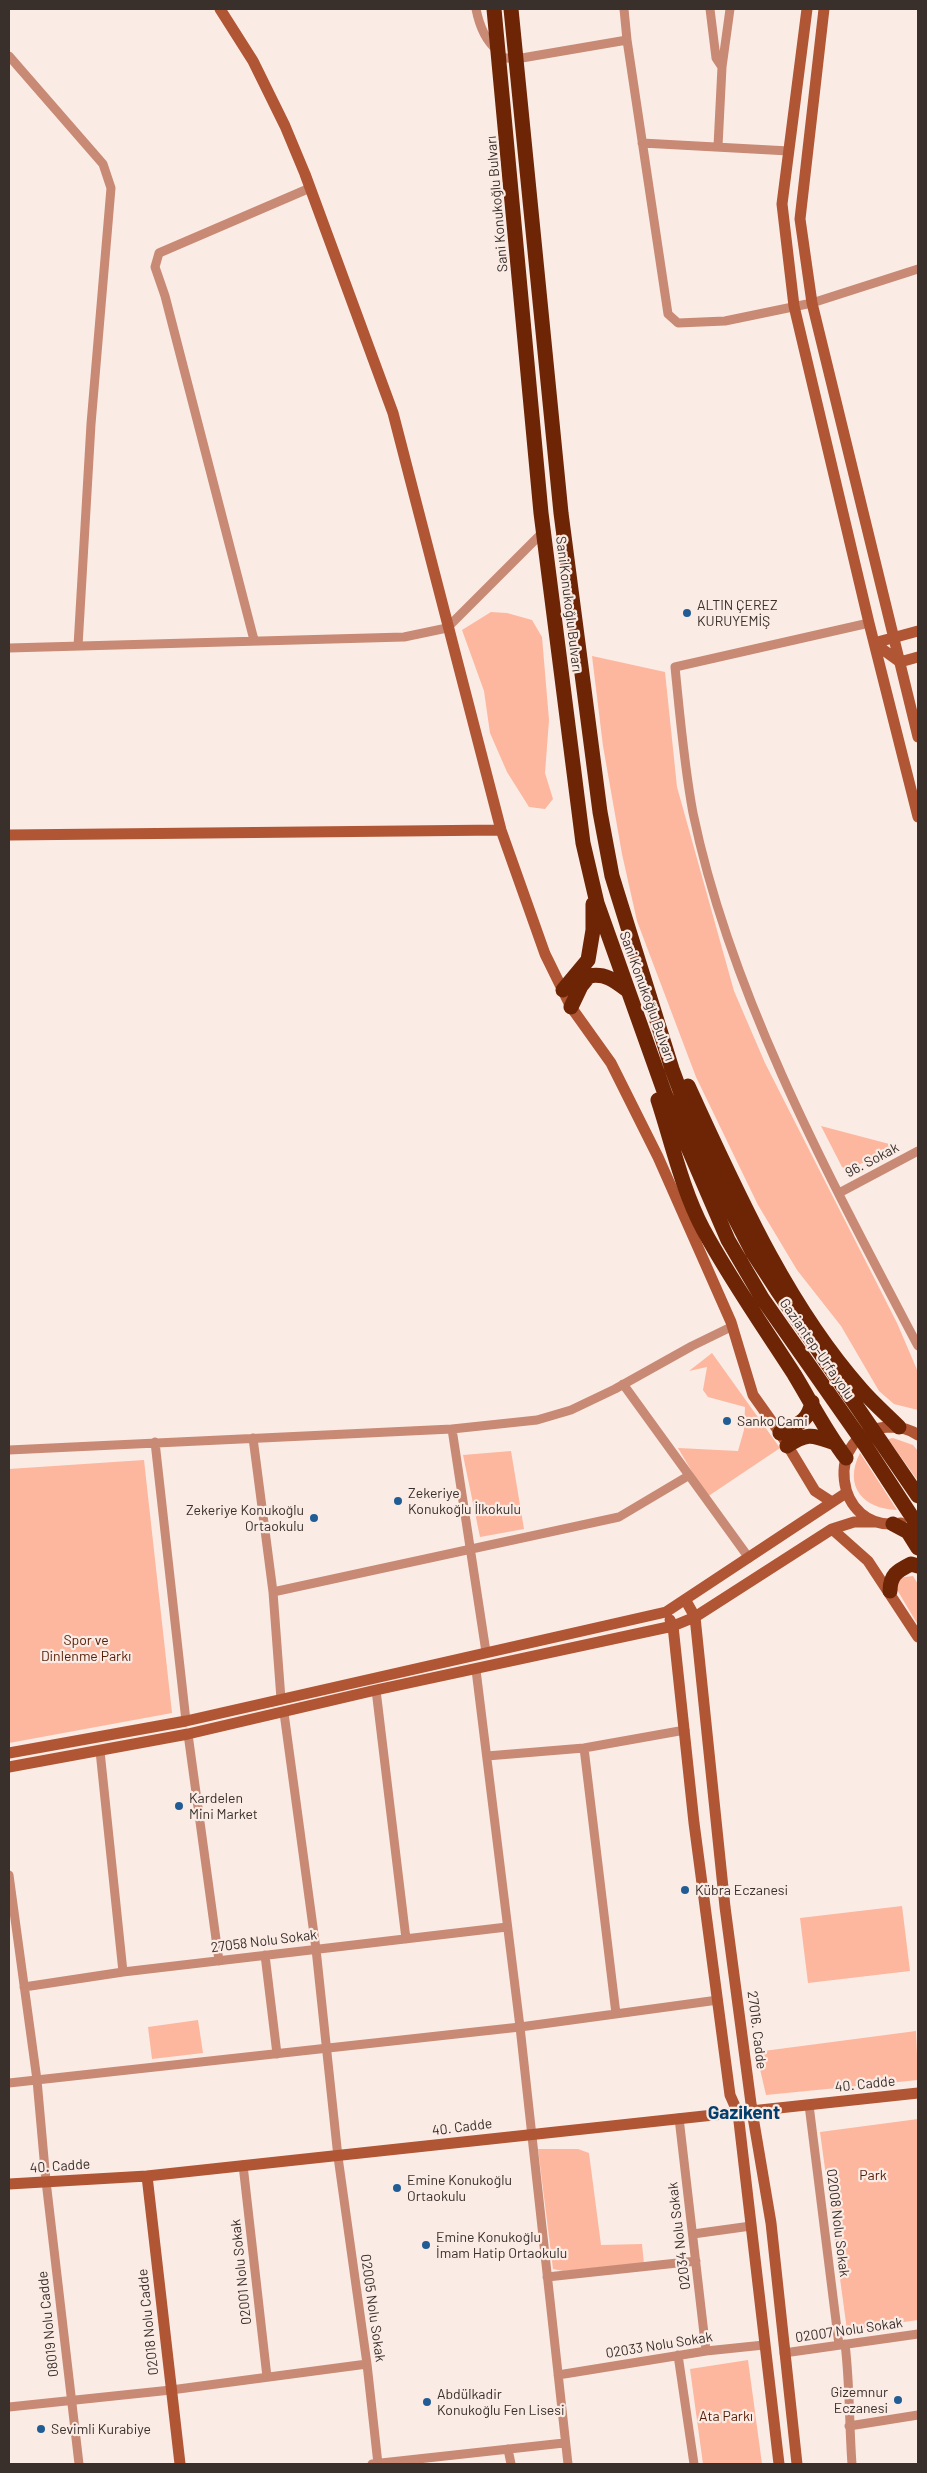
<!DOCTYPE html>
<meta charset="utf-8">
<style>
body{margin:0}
#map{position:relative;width:927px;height:2473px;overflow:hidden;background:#fbebe5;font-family:Barlow,sans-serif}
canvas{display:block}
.frame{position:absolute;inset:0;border:10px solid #392f2b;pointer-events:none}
</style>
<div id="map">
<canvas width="927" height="2473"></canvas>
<div class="frame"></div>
</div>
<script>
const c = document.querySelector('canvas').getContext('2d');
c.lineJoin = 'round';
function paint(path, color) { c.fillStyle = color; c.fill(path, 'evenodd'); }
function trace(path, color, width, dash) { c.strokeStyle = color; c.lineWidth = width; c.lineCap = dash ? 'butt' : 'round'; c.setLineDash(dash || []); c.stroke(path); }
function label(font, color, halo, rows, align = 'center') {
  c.font = font + ' Barlow,sans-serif'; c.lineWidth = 4.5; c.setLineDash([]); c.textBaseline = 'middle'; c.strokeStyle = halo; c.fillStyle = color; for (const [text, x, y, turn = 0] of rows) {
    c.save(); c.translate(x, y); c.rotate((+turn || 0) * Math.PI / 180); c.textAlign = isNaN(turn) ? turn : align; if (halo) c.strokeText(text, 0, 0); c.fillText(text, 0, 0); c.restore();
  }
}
const green = new Path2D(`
 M 491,612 L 507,613 L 532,620 L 542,637 L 549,720 L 545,773 L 553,799 L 545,809 L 529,807 L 507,772 L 490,733 L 484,691 L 462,630 Z
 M 592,656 L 665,672 L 677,787 L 734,991 L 765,1063 L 897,1323 L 918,1372 L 918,1410 L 894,1404 L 879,1391 L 841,1326 L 797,1270 L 758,1205 L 696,1077 L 637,921 L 622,854 L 603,746 Z
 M 821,1126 L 897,1146 L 848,1170 L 842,1167 Z
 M 712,1353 L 780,1448 L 707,1497 L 678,1448 L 738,1451 L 744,1430 L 745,1407 L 708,1397 L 703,1390 L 707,1367 L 689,1371 Z
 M 893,1438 L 913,1445 L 918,1451 L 918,1481 L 888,1439 Z
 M 511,1451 L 524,1529 L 480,1537 L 463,1455 Z
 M 860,1453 L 897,1510 C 863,1509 843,1486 860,1453 Z
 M 144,1460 L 172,1713 L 9,1743 L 9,1469 Z
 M 913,1576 L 918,1584 L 918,1625 L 893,1583 L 897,1578 Z
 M 902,1906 L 910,1971 L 808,1983 L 800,1918 Z
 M 198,2020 L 203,2053 L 152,2059 L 148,2027 Z
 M 916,2031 L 918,2080 L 766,2095 L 756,2052 Z
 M 918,2119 L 918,2320 L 847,2330 L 820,2132 Z
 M 538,2149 L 578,2149 L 589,2153 L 601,2245 L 642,2244 L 644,2264 L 563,2271 L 553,2269 Z
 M 748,2360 L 762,2464 L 703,2464 L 690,2369 Z`);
const street = new Path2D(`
 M 476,9 C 479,24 485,40 497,50
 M 624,9 L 627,40 L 668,314 L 678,323 L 725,321 L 812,303 L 918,269
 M 710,9 L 716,58 L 722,67
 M 9,56 L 103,164 L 111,188 L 91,424 L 78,646
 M 498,57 L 516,59 L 627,40
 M 642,143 L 789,151
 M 718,146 L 722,67 L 730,9
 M 869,623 L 675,667 C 680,716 684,765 693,813 C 731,997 831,1181 918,1346
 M 254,640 L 165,296 L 155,267 L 159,253 L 310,188
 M 9,648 L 404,637 L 447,628 L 544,531
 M 839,1193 L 918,1151
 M 623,1384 L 749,1558
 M 452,1429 L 486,1652
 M 253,1438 L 273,1592 L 281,1699
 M 155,1442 L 186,1721
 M 9,1450 L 452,1429 L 537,1420 L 571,1410 L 615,1389 L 692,1346 L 733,1326
 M 273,1592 L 619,1517 L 688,1476
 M 476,1670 L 520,2027 L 568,2464
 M 376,1690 L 406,1939
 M 284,1713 L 316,1949 L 338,2157 L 367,2364 L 378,2464
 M 188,1734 L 219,1961
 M 584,1748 L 616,2014
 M 100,1751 L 123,1972
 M 487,1756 L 584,1748 L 685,1730
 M 9,1875 L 37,2080 L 46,2181 L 79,2464
 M 265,1955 L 277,2054
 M 24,1987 L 123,1972 L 507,1927
 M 9,2083 L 520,2027 L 718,2000
 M 809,2105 L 839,2345
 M 679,2118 L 706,2351
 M 243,2165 L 267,2377
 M 693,2234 L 751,2226
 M 547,2277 L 696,2261
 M 845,2344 C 850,2384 849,2424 852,2464
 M 784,2353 L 918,2334
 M 678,2355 L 694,2464
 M 558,2375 L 706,2351 L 764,2345
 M 9,2407 L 171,2390 L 367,2364
 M 849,2426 L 918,2415
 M 508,2449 L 511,2464
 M 372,2464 L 564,2443`);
const secondary = new Path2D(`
 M 220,9 L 253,61 L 285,126 L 305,174 L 393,413 L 501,830 L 545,954 L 571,1007 L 611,1063 L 658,1157 L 731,1322 L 753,1395 L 780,1433 L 815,1491 L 832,1502
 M 807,9 L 782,204 L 794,306 L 869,623 L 918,817
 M 824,9 L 800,219 L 812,303 L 918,737
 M 874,643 L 900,662 L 918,657
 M 874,643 L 918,631
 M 9,835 L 501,830
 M 901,1523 C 833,1535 822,1429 889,1427 C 899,1427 910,1429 918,1435
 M 832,1529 L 868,1561 L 918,1637
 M 686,1601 L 695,1617 L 725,1907 L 752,2111 L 771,2223 L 797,2464
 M 670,1620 L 673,1626 L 694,1823 L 730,2095 L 738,2113 L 779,2464
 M 9,1753 L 186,1721 L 666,1612 L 846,1493
 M 9,1767 L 188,1734 L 376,1690 L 673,1626 L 695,1617 L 832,1529 L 854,1522 L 877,1522
 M 147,2176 L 180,2464
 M 9,2184 L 147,2176 L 918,2093`);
const highway = new Path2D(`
 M 494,9 L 541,513 L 583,843 L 597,903 L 665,1094 L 728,1240 L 762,1298 L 865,1445 L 918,1526
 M 511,9 L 561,513 L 600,812 L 612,876 L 672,1069 L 698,1139 L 735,1218 L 753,1253 L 777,1290 L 918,1496
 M 563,990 L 588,960 L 593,930 L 593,904
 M 571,1007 L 581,986 L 589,976 C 605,973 614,980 627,990
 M 688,1086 C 736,1190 785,1303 861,1389 C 873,1403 886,1414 899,1427
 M 658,1100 C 672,1143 682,1189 703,1229 C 730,1279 763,1326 794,1374 C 811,1402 826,1432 846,1458
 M 780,1433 C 797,1424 808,1423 812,1402
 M 787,1446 C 808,1432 812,1435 835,1443
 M 893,1524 L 908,1532 L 918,1548
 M 890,1591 C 890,1575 897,1571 911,1564 L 918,1566`);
const markers = [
 [687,613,5,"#225c94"],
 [727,1421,5,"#225c94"],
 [398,1501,5,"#225c94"],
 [314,1518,5,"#225c94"],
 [179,1806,5,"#225c94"],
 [685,1890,5,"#225c94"],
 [397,2188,5,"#225c94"],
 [426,2245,5,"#225c94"],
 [898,2400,5,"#225c94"],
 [427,2402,5,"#225c94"],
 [41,2429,5,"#225c94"]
];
const streetNames = [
 ["Sani Konukoğlu Bulvarı",497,204,-95],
 ["Sani Konukoğlu Bulvarı",569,604,83],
 ["Sani Konukoğlu Bulvarı",647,996,70],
 ["96. Sokak",872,1160,-28],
 ["Gaziantep-Urfa yolu",817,1349,55],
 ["27058 Nolu Sokak",264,1941,-7],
 ["27016. Cadde",757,2030,83],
 ["40. Cadde",865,2084,-6],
 ["40. Cadde",462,2127,-7],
 ["40. Cadde",60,2166,-4],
 ["02008 Nolu Sokak",838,2223,83],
 ["02034 Nolu Sokak",679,2236,-97],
 ["02001 Nolu Sokak",241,2272,-96],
 ["02005 Nolu Sokak",373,2308,82],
 ["02018 Nolu Cadde",148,2322,-96],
 ["08019 Nolu Cadde",48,2324,-96],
 ["02007 Nolu Sokak",849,2330,-8],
 ["02033 Nolu Sokak",659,2345,-9]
];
const poiNames = [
 ["ALTIN ÇEREZ",697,605],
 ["KURUYEMİŞ",697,621],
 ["Sanko Cami",737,1421],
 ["Zekeriye",408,1493],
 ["Konukoğlu İlkokulu",408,1509],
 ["Zekeriye Konukoğlu",304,1510,"right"],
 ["Ortaokulu",304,1526,"right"],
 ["Kardelen",189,1798],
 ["Mini Market",189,1814],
 ["Kübra Eczanesi",695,1890],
 ["Emine Konukoğlu",407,2180],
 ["Ortaokulu",407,2196],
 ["Emine Konukoğlu",436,2237],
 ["İmam Hatip Ortaokulu",436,2253],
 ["Gizemnur",888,2392,"right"],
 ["Eczanesi",888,2408,"right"],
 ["Abdülkadir",437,2394],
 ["Konukoğlu Fen Lisesi",437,2410],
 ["Sevimli Kurabiye",51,2429]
];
const parkNames = [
 ["Spor ve",86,1640],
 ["Dinlenme Parkı",86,1656],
 ["Park",873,2175],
 ["Ata Parkı",726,2416]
];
const districtNames = [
 ["Gazikent",744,2113]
];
paint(green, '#fcb79e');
trace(street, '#c88a74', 9);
trace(secondary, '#b05635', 11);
trace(highway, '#6e2505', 15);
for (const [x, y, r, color] of markers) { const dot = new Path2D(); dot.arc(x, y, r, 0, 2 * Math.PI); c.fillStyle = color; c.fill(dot); trace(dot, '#fbebe5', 2); }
label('14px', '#392f2b', '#fbebe5', streetNames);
label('14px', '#392f2b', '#fbebe5', poiNames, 'left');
label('14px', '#571c04', '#fbebe5', parkNames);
label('bold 19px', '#023e6e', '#fbebe5', districtNames);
</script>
